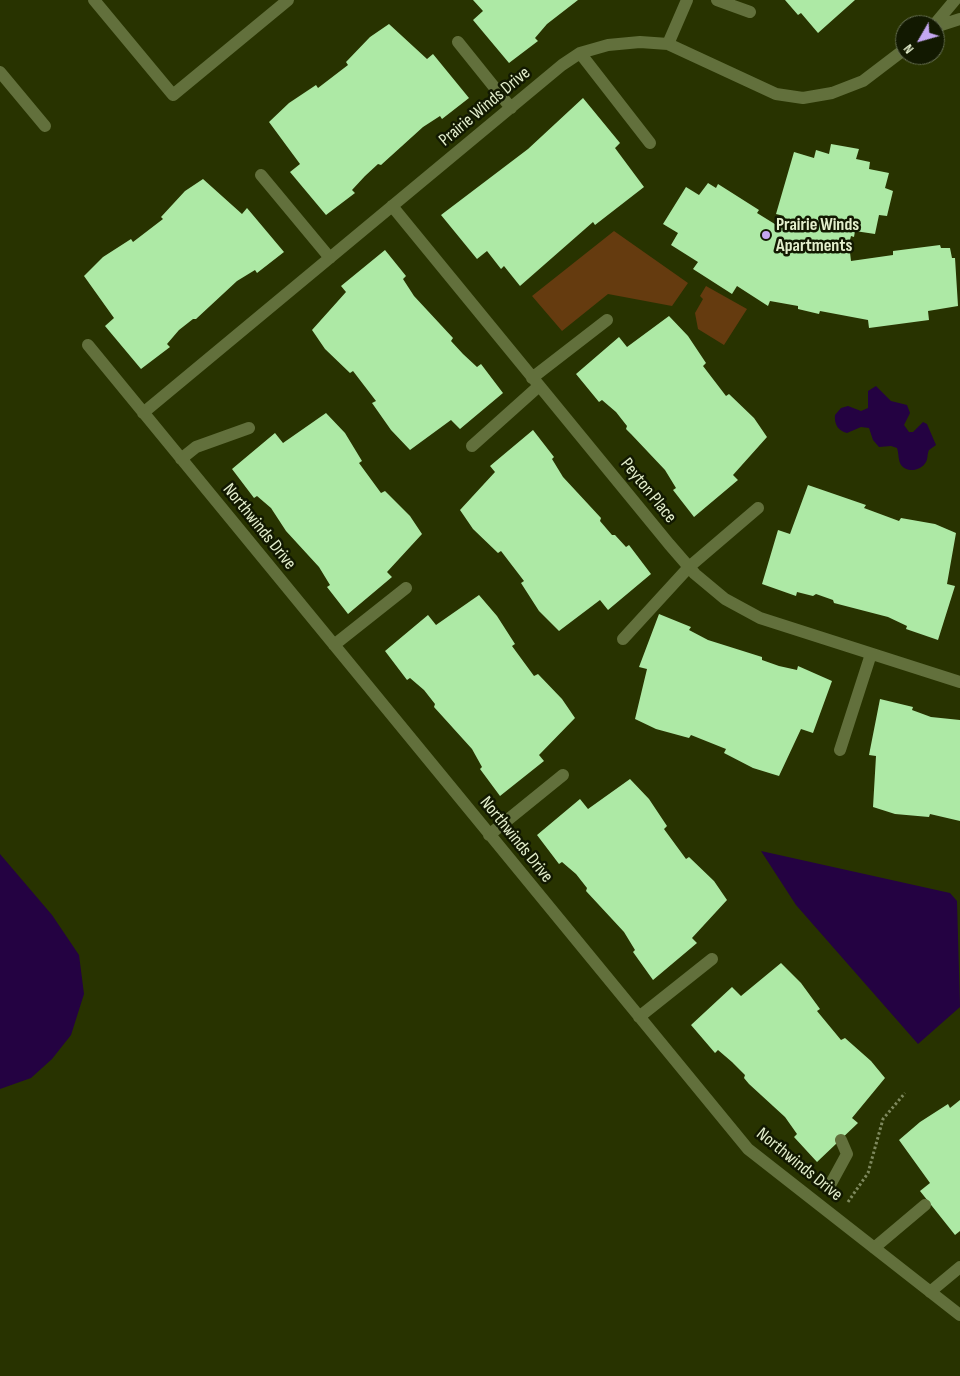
<!DOCTYPE html>
<style>
body{margin:0}
#map{position:relative;width:960px;height:1376px;overflow:hidden;background:#283300;font-family:"Sofia Sans Condensed",sans-serif}
canvas{display:block}
.north{position:absolute;left:895px;top:15px;width:50px;height:50px;box-sizing:border-box;background:#121901;border:1px solid #666f53;border-radius:50%;rotate:232deg;font-size:14px;font-weight:700;line-height:20px;text-align:center;color:#e4efcd}
.north::after{content:'';display:block;margin:auto;width:18px;height:22px;background:#c4a7f1;clip-path:polygon(50% 0,100% 100%,50% 72%,0 100%)}
</style>
<div id="map">
<canvas width="960" height="1376"></canvas>
<div class="north">N</div>
</div>
<script>
const c = document.querySelector('canvas').getContext('2d');
c.lineJoin = 'round';
function paint(path, color) { c.fillStyle = color; c.fill(path, 'evenodd'); }
function trace(path, color, width, dash) { c.strokeStyle = color; c.lineWidth = width; c.lineCap = dash ? 'butt' : 'round'; c.setLineDash(dash || []); c.stroke(path); }
function label(font, color, halo, rows, align = 'center') {
  c.font = font + ' "Sofia Sans Condensed",sans-serif'; c.lineWidth = 5; c.setLineDash([]); c.textBaseline = 'middle'; c.strokeStyle = halo; c.fillStyle = color; for (const [text, x, y, turn = 0] of rows) {
    c.save(); c.translate(x, y); c.rotate((+turn || 0) * Math.PI / 180); c.textAlign = isNaN(turn) ? turn : align; if (halo) c.strokeText(text, 0, 0); c.fillText(text, 0, 0); c.restore();
  }
}
const green = new Path2D(`
 M 614,231 L 688,283 L 672,306 L 608,294 L 562,331 L 532,296 Z
 M 706,286 L 747,309 L 724,345 L 698,329 L 695,313 L 703,299 L 700,296 Z`);
const water = new Path2D(`
 M 876,386 L 891,401 L 907,405 L 910,413 L 904,425 L 909,432 L 913,432 L 923,422 L 927,424 L 936,445 L 929,450 C 927,454 928,459 926,462 C 921,471 907,473 901,465 C 898,460 899,454 897,448 L 891,446 L 879,447 L 873,440 L 869,428 L 861,427 L 847,433 C 838,431 834,424 835,415 L 841,408 L 848,406 L 861,411 L 868,408 L 868,391 Z
 M 761,851 L 950,893 L 957,901 L 960,1007 L 918,1044 L 796,905 Z
 M 0,854 L 52,915 L 79,955 L 84,994 L 71,1035 L 52,1059 L 31,1078 L 0,1089 Z`);
const building = new Path2D(`
 M 473,0 L 578,0 L 547,24 L 535,38 L 538,41 L 509,63 L 473,20 L 483,11 Z
 M 785,0 L 855,0 L 818,33 L 801,13 L 798,15 Z
 M 389,24 L 427,59 L 433,54 L 469,98 L 442,119 L 440,116 L 423,127 L 381,165 L 378,164 L 365,176 L 352,190 L 355,193 L 326,215 L 290,172 L 300,164 L 269,122 L 289,103 L 316,85 L 318,88 L 348,65 L 346,62 L 370,37 Z
 M 583,98 L 620,143 L 615,148 L 644,187 L 595,225 L 593,222 L 520,286 L 504,266 L 501,269 L 487,251 L 477,259 L 441,215 L 528,149 Z
 M 831,144 L 859,149 L 856,159 L 870,162 L 869,169 L 889,173 L 885,188 L 893,191 L 887,216 L 879,215 L 875,234 L 855,231 L 854,237 L 851,236 L 849,244 L 851,261 L 893,255 L 893,251 L 940,245 L 941,248 L 950,248 L 952,258 L 955,258 L 958,306 L 928,311 L 929,320 L 869,328 L 868,320 L 820,311 L 819,314 L 798,309 L 798,306 L 770,301 L 768,306 L 737,286 L 732,294 L 693,269 L 698,262 L 671,245 L 678,233 L 663,224 L 686,187 L 699,195 L 708,183 L 716,188 L 718,184 L 759,210 L 757,213 L 778,226 L 784,216 L 776,214 L 794,152 L 814,158 L 816,150 L 829,154 Z
 M 203,179 L 242,214 L 247,208 L 284,252 L 257,273 L 255,270 L 237,281 L 196,319 L 193,319 L 179,330 L 167,344 L 170,347 L 141,369 L 105,326 L 114,318 L 84,276 L 103,257 L 131,239 L 133,242 L 163,219 L 161,217 L 185,191 Z
 M 385,250 L 406,276 L 403,279 L 414,296 L 453,338 L 451,341 L 463,354 L 477,367 L 481,364 L 503,393 L 460,429 L 451,420 L 410,450 L 391,430 L 372,403 L 376,401 L 353,371 L 350,373 L 325,349 L 312,330 L 346,292 L 341,286 Z
 M 669,316 L 688,336 L 706,363 L 703,366 L 726,396 L 729,394 L 754,418 L 767,437 L 733,475 L 738,480 L 694,517 L 673,490 L 676,488 L 665,470 L 631,434 L 626,429 L 627,426 L 616,412 L 602,400 L 599,402 L 576,374 L 619,337 L 627,347 Z
 M 326,413 L 345,433 L 362,461 L 359,463 L 381,493 L 385,491 L 410,516 L 422,534 L 387,572 L 392,577 L 348,614 L 327,587 L 330,585 L 319,567 L 286,531 L 271,508 L 257,496 L 254,498 L 232,469 L 275,433 L 283,443 Z
 M 533,430 L 554,457 L 552,459 L 563,477 L 601,518 L 600,521 L 612,535 L 615,535 L 626,547 L 629,545 L 651,574 L 608,610 L 600,600 L 559,631 L 539,611 L 521,583 L 524,581 L 501,551 L 498,553 L 473,529 L 460,510 L 495,472 L 490,466 Z
 M 808,485 L 866,505 L 864,508 L 899,521 L 901,518 L 935,524 L 956,533 L 947,584 L 955,586 L 938,640 L 906,629 L 907,626 L 888,617 L 834,603 L 833,600 L 816,594 L 813,596 L 797,592 L 796,596 L 762,584 L 778,530 L 790,534 Z
 M 479,595 L 497,616 L 515,644 L 512,646 L 534,676 L 538,674 L 562,699 L 575,718 L 539,755 L 544,761 L 500,796 L 480,769 L 482,767 L 472,749 L 434,707 L 435,704 L 424,690 L 410,678 L 407,680 L 385,651 L 428,615 L 436,625 Z
 M 659,614 L 691,627 L 689,630 L 708,640 L 762,657 L 762,660 L 779,666 L 797,670 L 798,666 L 832,681 L 813,733 L 801,729 L 779,776 L 753,768 L 724,753 L 726,749 L 691,735 L 689,738 L 656,729 L 635,719 L 647,669 L 639,667 Z
 M 880,699 L 913,707 L 912,710 L 931,717 L 960,720 L 960,821 L 930,814 L 929,817 L 895,814 L 873,807 L 876,756 L 869,755 Z
 M 630,779 L 649,799 L 667,826 L 664,829 L 686,859 L 689,857 L 714,881 L 727,900 L 692,938 L 697,943 L 653,980 L 633,952 L 635,950 L 624,932 L 586,891 L 587,888 L 576,874 L 562,862 L 559,864 L 537,835 L 580,799 L 588,809 Z
 M 781,963 L 801,983 L 820,1009 L 817,1011 L 841,1040 L 845,1038 L 871,1061 L 885,1078 L 852,1118 L 858,1123 L 817,1162 L 794,1137 L 797,1134 L 785,1117 L 749,1084 L 744,1078 L 745,1075 L 732,1062 L 718,1050 L 715,1053 L 691,1025 L 732,987 L 741,996 Z
 M 960,1100 L 960,1231 L 955,1235 L 920,1191 L 930,1183 L 899,1140 L 920,1122 L 948,1104 L 950,1108 Z`);
const path = new Path2D(`
 M 848,1202 L 868,1173 L 883,1119 L 905,1093`);
const minor = new Path2D(`
 M 94,0 L 173,95 L 288,0
 M 717,0 L 750,12
 M 934,25 L 955,0
 M 935,27 L 960,19
 M 458,42 L 511,108
 M 668,44 L 687,0
 M 580,53 L 650,143
 M 0,72 L 45,126
 M 261,175 L 330,258
 M 392,206 L 669,544 L 695,574 L 725,599 L 760,618 L 960,682
 M 88,345 L 748,1149 L 960,1315
 M 532,378 L 607,320
 M 143,413 L 562,65 L 580,53 L 608,45 L 640,42 L 668,44 L 776,94 L 803,98 L 832,93 L 863,81 L 905,49
 M 472,446 L 539,386
 M 181,459 L 196,447 L 249,428
 M 623,639 L 689,567 L 758,508
 M 334,645 L 406,588
 M 840,750 L 871,654
 M 489,835 L 563,775
 M 639,1017 L 712,959
 M 829,1187 L 847,1154 L 841,1140
 M 874,1248 L 925,1205
 M 930,1292 L 960,1267`);
const markers = [
 [766,235,5,"#c4a7f1"]
];
const streetNames = [
 ["Prairie Winds Drive",485,107,-40],
 ["Peyton Place",648,491,51],
 ["Northwinds Drive",259,527,51],
 ["Northwinds Drive",516,840,51],
 ["Northwinds Drive",799,1165,39]
];
const poiNames = [
 ["Prairie Winds",776,225],
 ["Apartments",776,246]
];
paint(green, '#653b0f');
paint(water, '#240242');
paint(building, '#ade9a5');
trace(path, '#7e895d', 3, [2.5, 2.5]);
trace(minor, '#62703c', 12);
for (const [x, y, r, color] of markers) { const dot = new Path2D(); dot.arc(x, y, r, 0, 2 * Math.PI); c.fillStyle = color; c.fill(dot); trace(dot, '#121901', 2); }
label('18px', '#e4efcd', '#121901', streetNames);
label('bold 18px', '#e4efcd', '#121901', poiNames, 'left');
</script>
